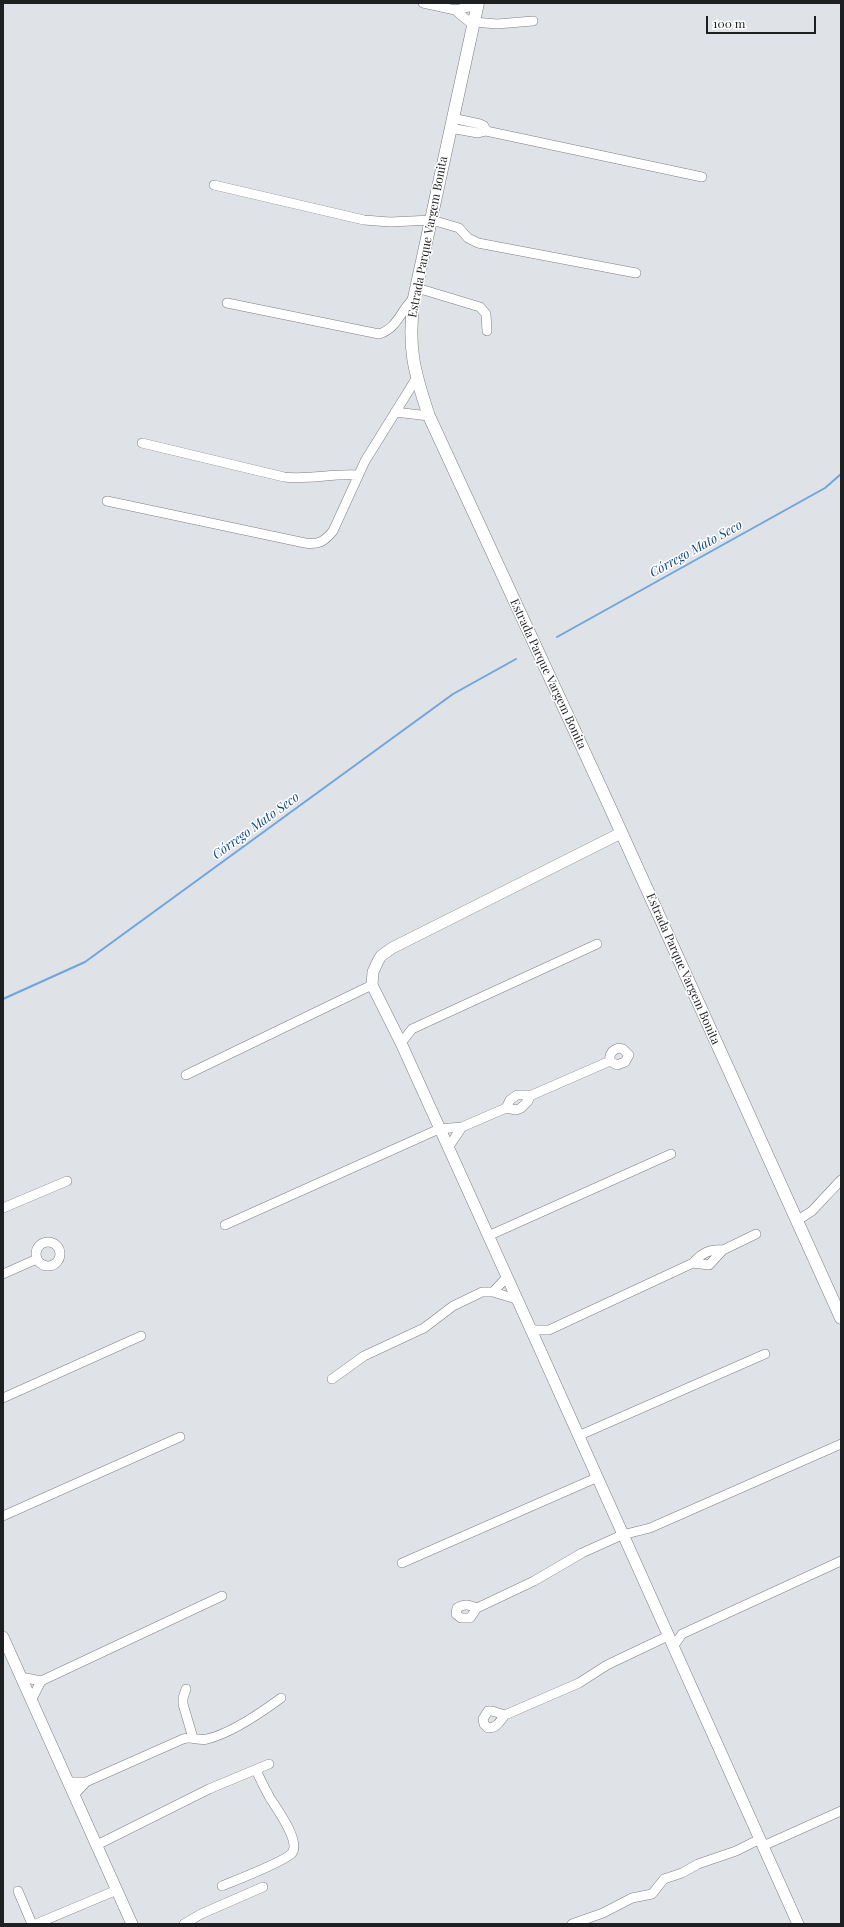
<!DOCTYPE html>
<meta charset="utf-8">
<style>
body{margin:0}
#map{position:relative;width:844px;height:1927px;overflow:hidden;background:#dfe2e7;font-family:"Playfair Display",serif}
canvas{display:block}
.frame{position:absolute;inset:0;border:4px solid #1e1f21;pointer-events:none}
.scale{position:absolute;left:706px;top:16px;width:110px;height:18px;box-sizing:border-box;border:2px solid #1e1f21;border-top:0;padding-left:5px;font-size:12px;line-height:14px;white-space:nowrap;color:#1e1f21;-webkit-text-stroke:3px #fff;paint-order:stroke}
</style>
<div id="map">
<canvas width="844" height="1927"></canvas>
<div class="frame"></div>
<div class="scale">100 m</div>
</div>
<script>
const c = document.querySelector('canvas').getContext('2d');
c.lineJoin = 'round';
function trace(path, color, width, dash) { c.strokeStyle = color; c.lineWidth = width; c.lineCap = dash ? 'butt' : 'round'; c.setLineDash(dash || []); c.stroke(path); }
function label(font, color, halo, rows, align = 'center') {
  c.font = font + ' "Playfair Display",serif'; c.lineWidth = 3; c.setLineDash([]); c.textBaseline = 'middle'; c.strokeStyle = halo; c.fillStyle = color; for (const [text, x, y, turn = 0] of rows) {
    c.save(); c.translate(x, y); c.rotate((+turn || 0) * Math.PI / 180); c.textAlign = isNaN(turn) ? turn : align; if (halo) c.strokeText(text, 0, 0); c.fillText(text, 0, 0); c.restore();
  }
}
const stream = new Path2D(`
 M 557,637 L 825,488 L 841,474
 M 3,999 L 85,962 L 453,694 L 516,659`);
const minor = new Path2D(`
 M 423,3 L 455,10 L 473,25
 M 455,10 L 478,5
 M 474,22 L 497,24 L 533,21
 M 452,118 L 480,124 L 484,126 L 486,131
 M 450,128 L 478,133 L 486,131 L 702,177
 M 214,185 L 364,220 L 390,222 L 432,220 L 459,228 L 468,238 L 478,243 L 636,273
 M 417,288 L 480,307 L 486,314 L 487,331
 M 227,303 L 379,334 C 398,328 400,311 414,298
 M 395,412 L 429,416
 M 142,443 L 284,477 C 309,480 333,473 358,475
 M 107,501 L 305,543 C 318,545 324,542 333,531 L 365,461 L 416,379
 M 401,1043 L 412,1029 L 597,944
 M 619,1048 L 623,1049 L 629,1055 L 625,1062 L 617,1065 L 610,1061 C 609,1054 612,1050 619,1048 Z
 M 186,1075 L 372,985
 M 506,1108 L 510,1100 L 517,1095 L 532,1095 L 610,1061
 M 448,1148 L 462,1127
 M 3,1208 L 67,1181
 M 798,1220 L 812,1211 L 841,1180
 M 225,1225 L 439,1129 L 462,1127 L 506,1108 L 516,1110 L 521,1108 L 528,1101 L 530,1096
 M 488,1236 L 671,1154
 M36 1254a12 12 0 1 1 24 0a12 12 0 1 1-24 0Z
 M 693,1263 C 702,1253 709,1249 723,1250
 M 3,1274 L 37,1259
 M 493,1292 L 506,1278
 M 530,1330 L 549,1330 L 693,1263 L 709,1265 L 723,1250 L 756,1234
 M 332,1379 L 364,1356 L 424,1328 L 453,1306 L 482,1292 L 493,1292 L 516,1299
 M 3,1398 L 141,1336
 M 578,1436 L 765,1354
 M 3,1516 L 180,1437
 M 402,1563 L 596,1478
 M 477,1608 L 470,1618 L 461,1618 L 456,1614 L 457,1608 C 465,1603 469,1605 477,1608 L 534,1581 L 582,1553 L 622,1535 L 650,1528 L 841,1444
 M 673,1647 L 682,1634 L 841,1561
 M 21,1677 L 41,1681
 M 186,1689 L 183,1698 L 183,1704 L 193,1738
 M 31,1701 L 41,1681 L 222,1596
 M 505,1715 C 500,1721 497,1728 488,1728 L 484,1724 L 483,1719 L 488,1711 L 492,1711 L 505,1715 L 579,1683 L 607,1665 L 668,1636
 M 69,1782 L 86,1782
 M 74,1795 L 86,1782 L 183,1739 C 191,1736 198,1741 207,1739 C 229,1734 262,1712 281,1698
 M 97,1845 L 209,1789 L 269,1764
 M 763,1846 L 841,1811
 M 222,1886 C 234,1881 286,1861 292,1853 C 301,1841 276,1808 270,1798 C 265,1789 260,1779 256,1770
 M 18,1891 L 32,1924
 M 36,1924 L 117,1890
 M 184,1924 L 201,1914 L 263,1887
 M 572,1924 L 603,1913 L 632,1898 L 652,1894 L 664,1879 L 682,1873 L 698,1864 L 736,1851 L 760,1839`);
const tertiary = new Path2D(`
 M 621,833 L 392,948 L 381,956 L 378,961 L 373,972 L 372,985 L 401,1043 L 537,1343 L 798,1924
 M 3,1637 L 132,1924`);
const secondary = new Path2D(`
 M 478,3 L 414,298 C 407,346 414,372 429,416 L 608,803 L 841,1318`);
const streetNames = [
 ["Estrada Parque Vargem Bonita",428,237,-79],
 ["Estrada Parque Vargem Bonita",548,674,65],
 ["Estrada Parque Vargem Bonita",683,969,66]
];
const waterNames = [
 ["Córrego Mato Seco",696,549,-29],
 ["Córrego Mato Seco",256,826,-36]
];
trace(stream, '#6fa5df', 2);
trace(minor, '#7b7e82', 10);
trace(tertiary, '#7b7e82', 12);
trace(secondary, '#7b7e82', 13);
trace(minor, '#fff', 9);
trace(tertiary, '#fff', 11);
trace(secondary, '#fff', 12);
label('12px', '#1e1f21', '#fff', streetNames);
label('italic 13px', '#0e487d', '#fff', waterNames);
</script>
